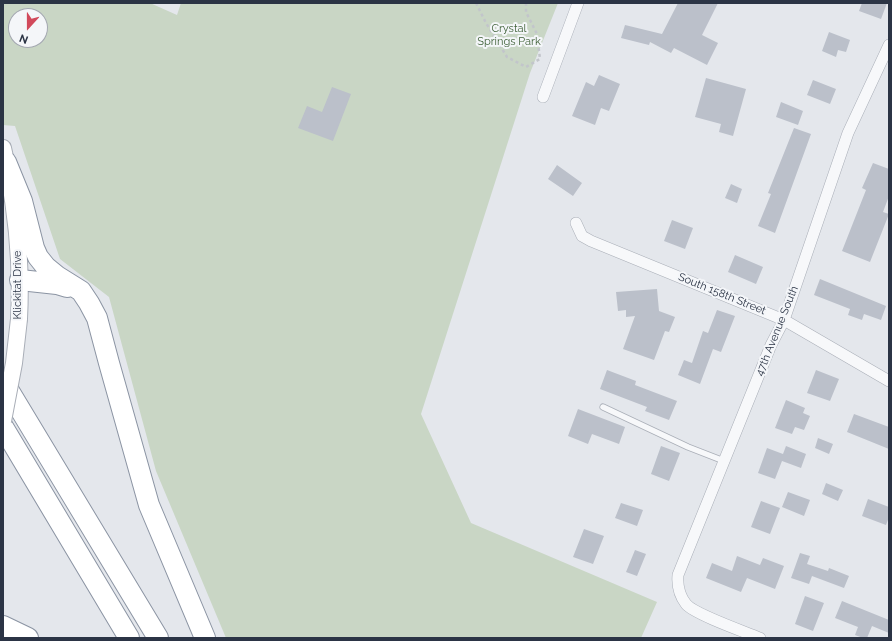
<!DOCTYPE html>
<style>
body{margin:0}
#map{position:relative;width:892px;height:641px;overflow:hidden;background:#e4e7ec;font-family:Raleway,sans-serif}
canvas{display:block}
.frame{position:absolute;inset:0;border:4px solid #2b3445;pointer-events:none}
.north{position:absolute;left:8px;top:8px;width:40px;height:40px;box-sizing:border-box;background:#f4f6f9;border:1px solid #a4a8b1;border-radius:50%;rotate:201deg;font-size:11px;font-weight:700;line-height:16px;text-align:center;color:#2b3445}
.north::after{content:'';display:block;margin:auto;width:14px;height:18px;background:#d1495b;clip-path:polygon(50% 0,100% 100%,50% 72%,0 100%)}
</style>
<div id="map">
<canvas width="892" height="641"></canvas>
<div class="frame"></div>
<div class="north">N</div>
</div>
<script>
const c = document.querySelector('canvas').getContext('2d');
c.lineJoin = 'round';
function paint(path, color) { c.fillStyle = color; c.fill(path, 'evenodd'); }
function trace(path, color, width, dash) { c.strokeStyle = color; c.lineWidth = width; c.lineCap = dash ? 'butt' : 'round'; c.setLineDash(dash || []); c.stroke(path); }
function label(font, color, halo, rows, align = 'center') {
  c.font = font + ' Raleway,sans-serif'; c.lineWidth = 4; c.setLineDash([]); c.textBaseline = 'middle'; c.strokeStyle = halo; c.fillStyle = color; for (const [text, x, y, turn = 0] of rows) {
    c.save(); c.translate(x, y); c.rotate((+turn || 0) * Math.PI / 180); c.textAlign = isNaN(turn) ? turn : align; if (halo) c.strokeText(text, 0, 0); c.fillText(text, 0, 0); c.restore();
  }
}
const green = new Path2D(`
 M 3,3 L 150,3 L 177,15 L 181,3 L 558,3 L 530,73 L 421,414 L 471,523 L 657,602 L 641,638 L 226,638 L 156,471 L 109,297 L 60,259 L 15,126 L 3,125 ZM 16,16 L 40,16 L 40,40 L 16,40 Z`);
const building = new Path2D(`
 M 678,3 L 718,3 L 702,35 L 718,43 L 707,65 L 674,48 L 671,53 L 650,42 L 649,45 L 621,38 L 625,25 L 662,34 Z
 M 862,3 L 887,3 L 881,19 L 859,11 Z
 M 829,32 L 850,40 L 846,52 L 838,50 L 836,57 L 822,51 Z
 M 599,75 L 620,84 L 609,111 L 601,108 L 595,125 L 572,116 L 586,82 L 594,86 Z
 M 706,78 L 746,89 L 733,136 L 719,132 L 721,124 L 695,117 Z
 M 813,80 L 836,89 L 830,104 L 807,95 Z
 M 332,87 L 351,94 L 333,141 L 298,128 L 307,106 L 322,112 Z
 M 781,102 L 803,111 L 798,125 L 776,117 Z
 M 794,128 L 811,134 L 775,233 L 758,226 L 771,194 L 768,193 Z
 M 873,163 L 889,169 L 889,196 L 883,212 L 889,214 L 870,262 L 842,251 L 866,190 L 862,188 Z
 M 557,165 L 582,183 L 573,196 L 548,179 Z
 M 731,184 L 742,189 L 737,203 L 725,198 Z
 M 672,220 L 693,228 L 685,249 L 664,241 Z
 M 735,255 L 763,267 L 756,284 L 728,272 Z
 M 820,279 L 886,306 L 881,320 L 864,314 L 862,320 L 848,315 L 850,309 L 814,295 Z
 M 657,289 L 659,311 L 675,317 L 669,332 L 665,331 L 654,360 L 623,349 L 635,316 L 626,317 L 626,310 L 618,311 L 616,292 Z
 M 717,310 L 735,316 L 721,352 L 713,349 L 700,384 L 678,375 L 684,360 L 692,363 L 703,331 L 708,333 Z
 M 607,370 L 636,381 L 635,385 L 677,401 L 669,420 L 645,411 L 647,407 L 600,389 Z
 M 816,370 L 839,379 L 830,401 L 807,393 Z
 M 786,400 L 805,408 L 803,413 L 810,416 L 804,430 L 795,427 L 792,434 L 775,428 Z
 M 578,409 L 625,427 L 619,444 L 592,434 L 588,444 L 568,436 Z
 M 854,414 L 889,427 L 889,449 L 847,432 Z
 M 818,438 L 833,444 L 829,454 L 815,448 Z
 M 661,446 L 680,453 L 669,481 L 651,474 Z
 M 786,446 L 806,454 L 801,468 L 782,461 L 775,479 L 758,473 L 767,448 L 783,454 Z
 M 826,483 L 843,490 L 838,501 L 822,494 Z
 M 788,492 L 810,500 L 804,516 L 782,507 Z
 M 868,499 L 889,507 L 889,517 L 886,525 L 862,516 Z
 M 761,501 L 780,508 L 770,534 L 751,527 Z
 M 621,503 L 643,510 L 637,526 L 615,518 Z
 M 584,529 L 604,536 L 593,564 L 573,557 Z
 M 635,550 L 646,554 L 637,576 L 626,572 Z
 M 800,553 L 810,556 L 807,564 L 828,571 L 829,568 L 849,576 L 844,588 L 812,576 L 809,584 L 791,578 Z
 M 737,556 L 760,565 L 763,558 L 784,566 L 775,589 L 747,578 L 741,592 L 706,578 L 712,563 L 732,571 Z
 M 805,596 L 824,603 L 813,631 L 795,624 Z
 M 842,601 L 889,620 L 889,633 L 872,626 L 867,638 L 863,638 L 855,635 L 858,627 L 835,618 Z`);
const path = new Path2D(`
 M 476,3 L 486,23 L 507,57 L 526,67 L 540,59 L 537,34 L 526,12 L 526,3`);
const service = new Path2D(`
 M 603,407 L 688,447 L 724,461`);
const minor = new Path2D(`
 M 543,97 L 578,3
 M 576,223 L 582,236 L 591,241 L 784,320 L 889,381
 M 760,638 C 745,632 694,614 686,604 C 679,595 677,586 678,575 L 771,345 L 784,320 L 848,133 L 889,45`);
const secondary = new Path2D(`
 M 3,148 C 16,204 22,262 19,319`);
const motorway = new Path2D(`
 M 6,162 L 22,201 L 34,248 L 38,257 L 46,267 L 57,276 L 81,291 L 89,303 L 97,318 L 109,363 L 149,505 L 205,638
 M 20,280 L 57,284 L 67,287
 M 3,381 L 158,638
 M 3,427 L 129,638
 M 3,626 L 28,638`);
const secondaryBridge = new Path2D(`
 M 3,421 L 14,363 L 19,319`);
const parkNames = [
 ["Crystal",509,29],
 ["Springs Park",509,42]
];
const streetNames = [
 ["Klickitat Drive",18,285,-90],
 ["South 158th Street",722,294,22],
 ["47th Avenue South",777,331,-68]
];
paint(green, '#c9d6c5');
paint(building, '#bbc0ca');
trace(service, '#a9aeb7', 7);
trace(minor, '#a9aeb7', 12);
trace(secondary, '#a9aeb7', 18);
trace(motorway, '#8b94a3', 22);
trace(path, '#c2c5cb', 2.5, [3, 3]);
trace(service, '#f7f8fa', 5.5);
trace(minor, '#f7f8fa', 11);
trace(secondary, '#fff', 16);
trace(motorway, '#fff', 20);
trace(secondaryBridge, '#a9aeb7', 18, []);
trace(secondaryBridge, '#fff', 16);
label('11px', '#3f6138', '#f4f6f9', parkNames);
label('11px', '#2b3445', '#f4f6f9', streetNames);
</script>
